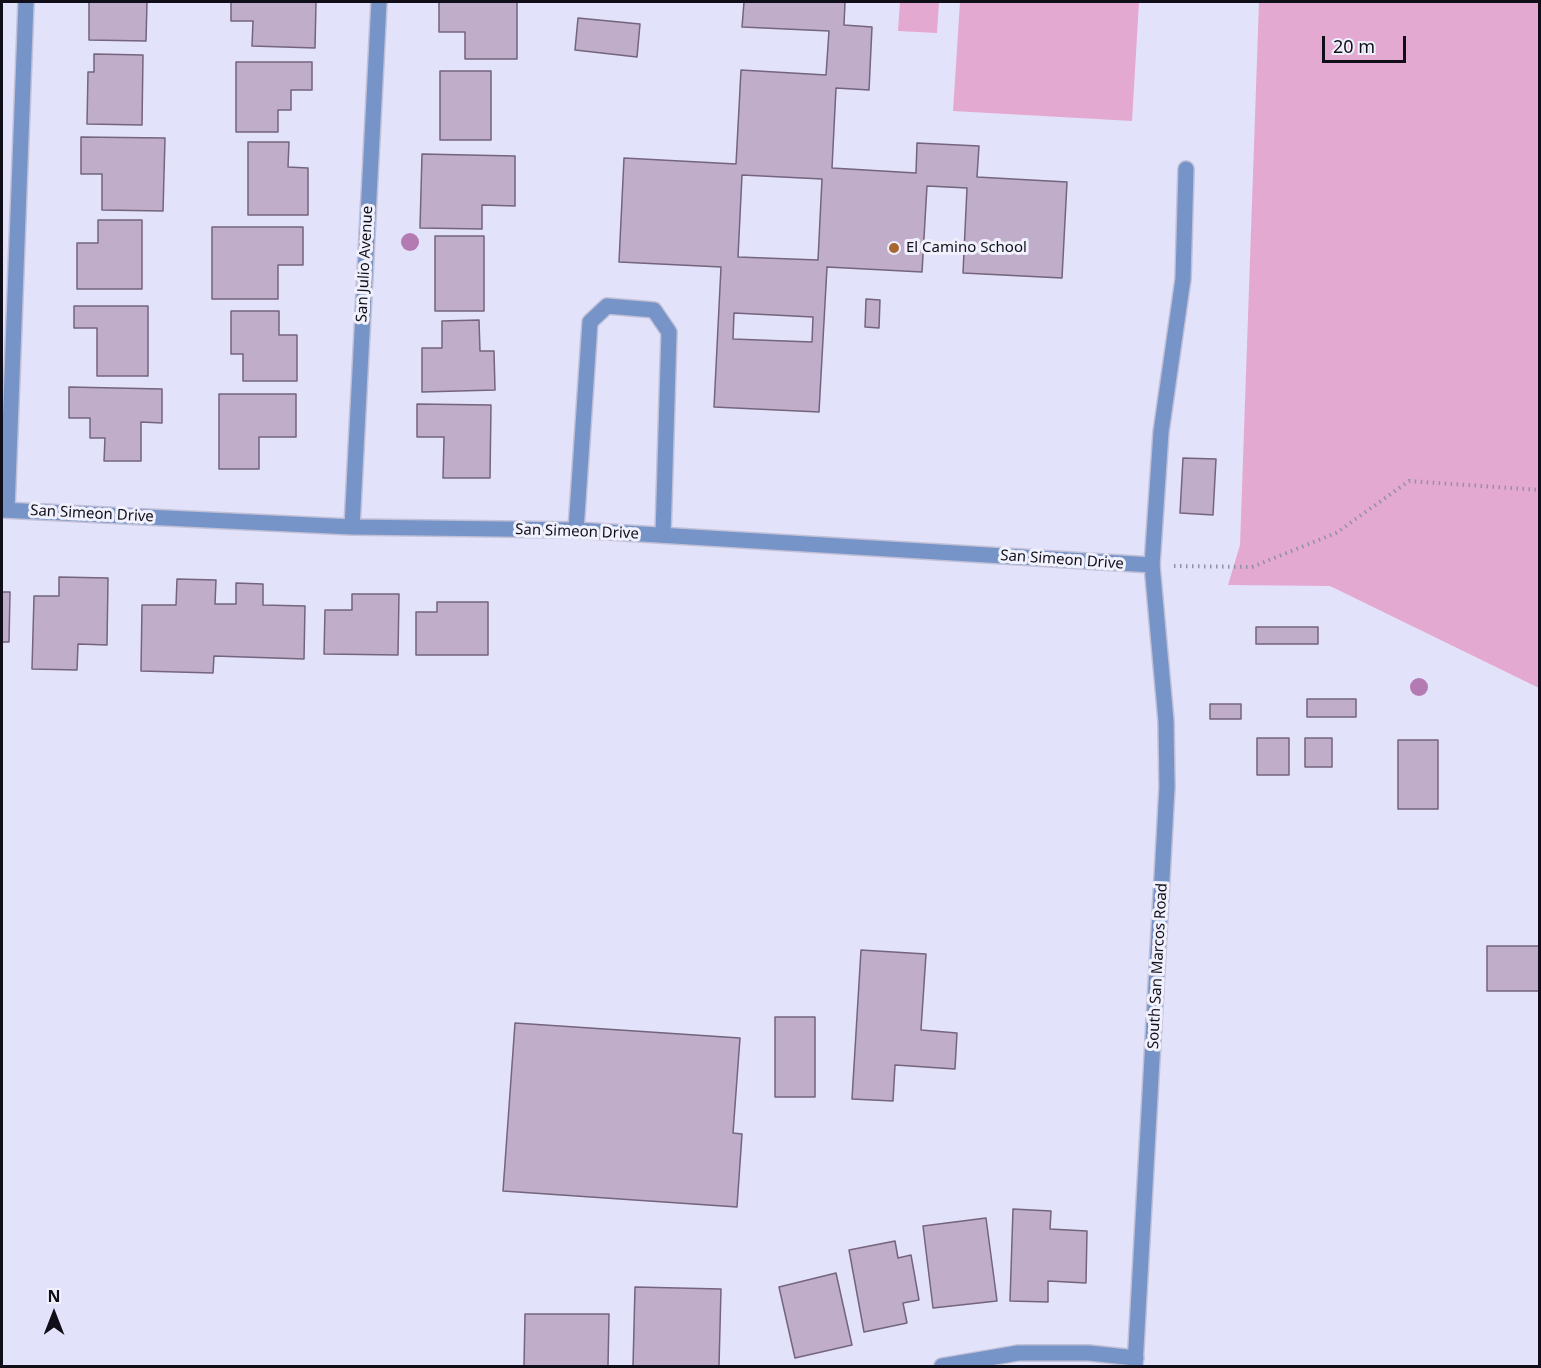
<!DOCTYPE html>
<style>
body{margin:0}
#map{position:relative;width:1541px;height:1368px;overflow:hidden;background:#e3e2fb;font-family:"Noto Sans",sans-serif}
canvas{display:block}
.frame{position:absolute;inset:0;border:3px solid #100f19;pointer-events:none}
.north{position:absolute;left:24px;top:1284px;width:60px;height:60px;-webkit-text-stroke:4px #f1f1fd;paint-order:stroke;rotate:0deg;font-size:16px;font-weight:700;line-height:24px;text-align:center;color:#100f19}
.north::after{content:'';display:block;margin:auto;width:21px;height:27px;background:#100f19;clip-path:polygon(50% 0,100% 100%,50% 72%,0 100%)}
.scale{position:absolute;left:1322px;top:36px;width:84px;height:27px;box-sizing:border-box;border:3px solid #100f19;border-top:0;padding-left:8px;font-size:18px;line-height:21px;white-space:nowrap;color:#100f19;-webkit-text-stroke:4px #f1f1fd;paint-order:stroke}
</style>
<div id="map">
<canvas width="1541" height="1368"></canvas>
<div class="frame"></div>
<div class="north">N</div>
<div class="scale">20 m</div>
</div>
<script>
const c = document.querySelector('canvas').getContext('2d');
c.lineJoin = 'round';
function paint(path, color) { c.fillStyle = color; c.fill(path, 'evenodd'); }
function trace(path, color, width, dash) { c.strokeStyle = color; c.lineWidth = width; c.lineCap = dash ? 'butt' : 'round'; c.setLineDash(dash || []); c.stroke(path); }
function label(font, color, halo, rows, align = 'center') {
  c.font = font + ' "Noto Sans",sans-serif'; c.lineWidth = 6; c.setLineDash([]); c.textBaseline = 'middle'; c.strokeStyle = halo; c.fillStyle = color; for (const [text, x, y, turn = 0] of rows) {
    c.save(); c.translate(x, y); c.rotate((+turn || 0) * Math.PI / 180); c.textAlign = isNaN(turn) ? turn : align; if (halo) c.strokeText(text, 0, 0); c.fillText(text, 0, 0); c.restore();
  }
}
const green = new Path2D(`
 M 900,2 L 939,2 L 937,33 L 898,31 Z
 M 960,2 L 1139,2 L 1132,121 L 953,111 Z
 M 1259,2 L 1539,2 L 1539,688 L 1330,586 L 1228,585 L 1240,545 Z`);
const building = new Path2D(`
 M 89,2 L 147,2 L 146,41 L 89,40 Z
 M 231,2 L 316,2 L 315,48 L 252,46 L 253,21 L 231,21 Z
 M 439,2 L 517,2 L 517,59 L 465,59 L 465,32 L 439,32 Z
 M 744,2 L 845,2 L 844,25 L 872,27 L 869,90 L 836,88 L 832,168 L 916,173 L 917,143 L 979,146 L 977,177 L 1067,182 L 1062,278 L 963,273 L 967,188 L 927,186 L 922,272 L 827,267 L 819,412 L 714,407 L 721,267 L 619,262 L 624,158 L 736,164 L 741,70 L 826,75 L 829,31 L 742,27 ZM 742,175 L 822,179 L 818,260 L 738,257 ZM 734,313 L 813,317 L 812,342 L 733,339 Z
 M 578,18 L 640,24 L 637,57 L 575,50 Z
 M 94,54 L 143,55 L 142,125 L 87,124 L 88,72 L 94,72 Z
 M 236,62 L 312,62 L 312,90 L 291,90 L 291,110 L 278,110 L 278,132 L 236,132 Z
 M 440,71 L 491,71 L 491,140 L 440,140 Z
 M 81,137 L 165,138 L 163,211 L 102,210 L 102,174 L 81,174 Z
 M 248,142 L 289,142 L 288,167 L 308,168 L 308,215 L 248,215 Z
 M 422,154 L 515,156 L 515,206 L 482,205 L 482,229 L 420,228 Z
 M 98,220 L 142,220 L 142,289 L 77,289 L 77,243 L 98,243 Z
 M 212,227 L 303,227 L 303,265 L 278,265 L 278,299 L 212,299 Z
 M 435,236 L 484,236 L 484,311 L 435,311 Z
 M 866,299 L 880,300 L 879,328 L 865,327 Z
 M 74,306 L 148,306 L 148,376 L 97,376 L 97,328 L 74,328 Z
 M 231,311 L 279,311 L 279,335 L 297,335 L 297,381 L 243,381 L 243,354 L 231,354 Z
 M 479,320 L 480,351 L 494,351 L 495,390 L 422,392 L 422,348 L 442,348 L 442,321 Z
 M 69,387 L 162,389 L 162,423 L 141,422 L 141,461 L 104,461 L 105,438 L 90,438 L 90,418 L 69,418 Z
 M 219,394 L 296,394 L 296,437 L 259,437 L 259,469 L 219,469 Z
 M 417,404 L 491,405 L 490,478 L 443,478 L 444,437 L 417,437 Z
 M 1183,458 L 1216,459 L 1213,515 L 1180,513 Z
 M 59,577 L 108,578 L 107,645 L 78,644 L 77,670 L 32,669 L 34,596 L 59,596 Z
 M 177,579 L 216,580 L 215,604 L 236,604 L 236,583 L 263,584 L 263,605 L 305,606 L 304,659 L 214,656 L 213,673 L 141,671 L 142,605 L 176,605 Z
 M 2,592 L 10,592 L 9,642 L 2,642 Z
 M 352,594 L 399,594 L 398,655 L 324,654 L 325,610 L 352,610 Z
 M 437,602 L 488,602 L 488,655 L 416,655 L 416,612 L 437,612 Z
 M 1256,627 L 1318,627 L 1318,644 L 1256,644 Z
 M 1307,699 L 1356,699 L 1356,717 L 1307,717 Z
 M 1210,704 L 1241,704 L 1241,719 L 1210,719 Z
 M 1257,738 L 1289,738 L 1289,775 L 1257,775 Z
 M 1305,738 L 1332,738 L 1332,767 L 1305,767 Z
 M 1398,740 L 1438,740 L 1438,809 L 1398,809 Z
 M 1487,946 L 1540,946 L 1540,991 L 1487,991 Z
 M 861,950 L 926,954 L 921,1030 L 957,1033 L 955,1069 L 895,1065 L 893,1101 L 852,1099 Z
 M 775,1017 L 815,1017 L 815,1097 L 775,1097 Z
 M 515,1023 L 740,1038 L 733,1133 L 742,1134 L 737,1207 L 503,1191 Z
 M 1013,1209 L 1051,1211 L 1050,1229 L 1087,1231 L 1086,1283 L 1048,1281 L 1048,1302 L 1010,1301 Z
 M 986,1218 L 997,1301 L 933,1308 L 923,1226 Z
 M 895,1241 L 898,1258 L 911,1255 L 919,1300 L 903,1303 L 907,1323 L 864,1332 L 849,1250 Z
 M 836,1273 L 852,1345 L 795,1358 L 779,1287 Z
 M 635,1287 L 721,1289 L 719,1366 L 633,1366 Z
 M 525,1314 L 609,1314 L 608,1366 L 524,1366 Z`);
const path = new Path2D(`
 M 1174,566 L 1252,567 L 1336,533 L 1409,481 L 1540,490`);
const service = new Path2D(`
 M 576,530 L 590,322 L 607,306 L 654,310 L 669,332 L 663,535
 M 1152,565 L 1161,432 L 1183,279 L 1186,169`);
const minor = new Path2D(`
 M 2,510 L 352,527 L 576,530 L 1152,565 L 1166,721 L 1167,787 L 1135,1366
 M 7,510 L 26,2
 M 352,527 L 379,2
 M 942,1366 L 1018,1353 L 1089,1353 L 1136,1358`);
const trees = [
 [410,242],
 [1419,687]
];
const markers = [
 [894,248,6,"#a86633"]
];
const poiNames = [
 ["El Camino School",906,248]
];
const streetNames = [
 ["San Julio Avenue",365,264,-87],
 ["San Simeon Drive",92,514,3],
 ["San Simeon Drive",577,532,2],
 ["San Simeon Drive",1062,560,4],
 ["South San Marcos Road",1158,966,-87]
];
paint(green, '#e4a9d1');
paint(building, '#bfadc9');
trace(building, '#74647d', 1.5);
trace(service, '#c1c0d7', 18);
trace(minor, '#c1c0d7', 18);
trace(path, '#9291a5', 4, [1.5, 4.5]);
trace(service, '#7794c8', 15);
trace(minor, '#7794c8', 15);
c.fillStyle = '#b37bb1';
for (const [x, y] of trees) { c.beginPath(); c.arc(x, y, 9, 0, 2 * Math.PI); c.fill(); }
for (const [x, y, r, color] of markers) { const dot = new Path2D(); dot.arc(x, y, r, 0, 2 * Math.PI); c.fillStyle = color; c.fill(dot); trace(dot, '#f1f1fd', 2); }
label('15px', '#100f19', '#f1f1fd', poiNames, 'left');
label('15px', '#100f19', '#f1f1fd', streetNames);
</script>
